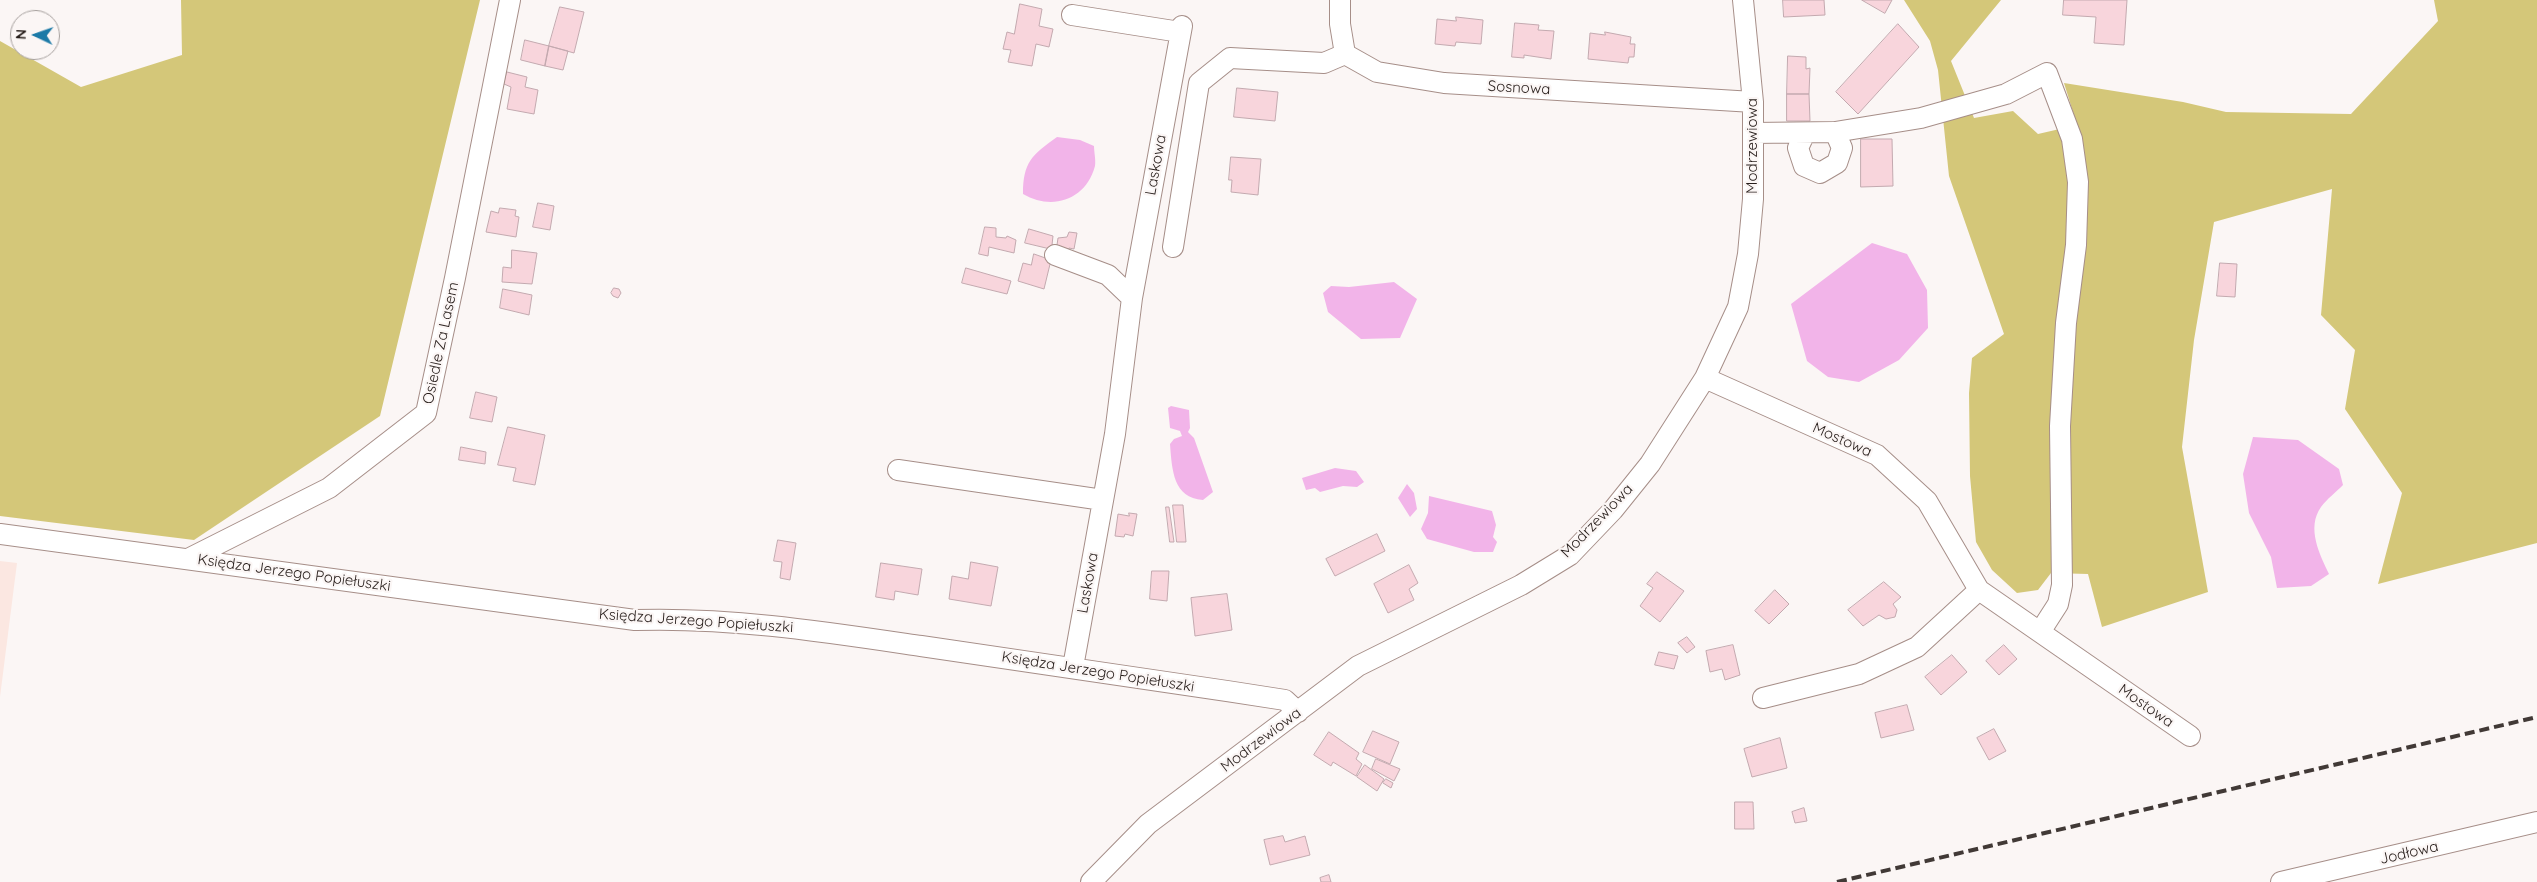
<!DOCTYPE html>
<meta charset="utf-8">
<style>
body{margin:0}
#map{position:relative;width:2537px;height:882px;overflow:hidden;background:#fbf6f5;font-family:Quicksand,sans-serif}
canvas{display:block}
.north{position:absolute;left:10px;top:10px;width:50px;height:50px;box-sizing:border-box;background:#fbf6f5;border:1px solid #a6a09e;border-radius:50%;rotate:273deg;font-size:14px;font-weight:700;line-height:20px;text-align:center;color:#271e1b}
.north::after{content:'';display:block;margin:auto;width:18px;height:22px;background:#1c7aa7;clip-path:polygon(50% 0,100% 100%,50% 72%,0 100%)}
</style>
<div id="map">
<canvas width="2537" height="882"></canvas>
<div class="north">N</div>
</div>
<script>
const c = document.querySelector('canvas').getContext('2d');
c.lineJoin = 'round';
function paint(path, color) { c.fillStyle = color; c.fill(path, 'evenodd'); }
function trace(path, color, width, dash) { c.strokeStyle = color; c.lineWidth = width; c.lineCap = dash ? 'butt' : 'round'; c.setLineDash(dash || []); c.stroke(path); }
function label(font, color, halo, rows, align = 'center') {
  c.font = font + ' Quicksand,sans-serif'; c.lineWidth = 4.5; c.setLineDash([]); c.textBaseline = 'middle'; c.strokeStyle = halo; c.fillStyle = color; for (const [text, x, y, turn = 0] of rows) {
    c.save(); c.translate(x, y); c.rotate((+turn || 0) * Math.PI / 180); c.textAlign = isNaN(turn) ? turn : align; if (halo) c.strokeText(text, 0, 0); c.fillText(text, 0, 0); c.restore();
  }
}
const built = new Path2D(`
 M 0,561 L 17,563 L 0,697 Z`);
const forest = new Path2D(`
 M 181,0 L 480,0 L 380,416 L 194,540 L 0,516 L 0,41 L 81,87 L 182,55 Z
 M 1904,0 L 2001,0 L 1951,61 L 1974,118 L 2013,111 L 2038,134 L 2077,125 L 2064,83 L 2183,102 L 2226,112 L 2351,114 L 2438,21 L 2434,0 L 2537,0 L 2537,543 L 2378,584 L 2402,493 L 2345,409 L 2355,350 L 2321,315 L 2332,189 L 2214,222 L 2194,340 L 2182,447 L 2208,592 L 2102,627 L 2088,574 L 2051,573 L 2038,590 L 2017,593 L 1992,570 L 1976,542 L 1970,476 L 1969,393 L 1972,358 L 2004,334 L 1949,176 L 1938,70 L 1930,41 Z`);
const water = new Path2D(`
 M 1057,137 L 1080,140 L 1094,146 C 1094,152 1096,160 1095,166 C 1086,200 1052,211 1023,194 C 1023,162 1032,155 1057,137 Z
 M 1872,243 L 1907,254 L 1927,290 L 1928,328 L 1899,360 L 1859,382 L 1828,377 L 1807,361 L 1791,304 Z
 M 1394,282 L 1417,299 L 1400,338 L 1361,339 L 1328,312 L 1323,293 L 1331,286 L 1349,287 Z
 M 1171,406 L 1189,410 L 1190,428 L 1188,432 L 1194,438 L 1213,492 L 1203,500 C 1173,498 1172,470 1170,444 L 1174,439 L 1182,436 L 1180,431 L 1170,428 L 1168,408 Z
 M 2253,437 L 2298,440 L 2339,469 L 2343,485 C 2336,492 2327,499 2321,507 C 2306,528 2320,555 2329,574 L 2311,586 L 2277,588 L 2271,557 L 2249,513 L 2243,474 Z
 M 1335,468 L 1356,471 L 1364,482 L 1357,487 L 1343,486 L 1320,492 L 1315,488 L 1306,490 L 1302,478 Z
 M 1407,484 L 1414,493 L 1417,509 L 1410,517 L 1398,498 Z
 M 1429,496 L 1492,511 L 1496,525 L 1493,537 L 1497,542 L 1493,552 L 1474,552 L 1427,539 L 1421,529 L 1428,513 Z`);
const building = new Path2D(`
 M 1783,0 L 1824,0 L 1825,15 L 1784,17 Z
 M 1862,0 L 1892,0 L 1885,13 Z
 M 2064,0 L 2127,0 L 2124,45 L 2094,43 L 2096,17 L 2063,15 Z
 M 1020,4 L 1042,9 L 1039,26 L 1053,29 L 1049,47 L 1036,44 L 1032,66 L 1008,62 L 1011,50 L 1003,49 L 1007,32 L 1014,34 Z
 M 560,7 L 584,12 L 574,53 L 549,46 Z
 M 1456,17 L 1483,20 L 1481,44 L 1456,42 L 1455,46 L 1435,44 L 1437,19 L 1456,21 Z
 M 1515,23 L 1539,25 L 1538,30 L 1554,31 L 1551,59 L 1524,55 L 1524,58 L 1512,57 Z
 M 1898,24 L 1919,47 L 1858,114 L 1836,92 Z
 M 1605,32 L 1631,37 L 1630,44 L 1635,44 L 1634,57 L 1629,57 L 1628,63 L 1588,59 L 1590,33 L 1605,35 Z
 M 525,40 L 549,46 L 545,66 L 521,60 Z
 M 549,46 L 568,51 L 563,70 L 545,66 Z
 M 1788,56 L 1806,57 L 1806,69 L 1810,68 L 1809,94 L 1787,94 Z
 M 507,72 L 527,77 L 525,87 L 538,90 L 534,114 L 507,109 L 511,87 L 504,84 Z
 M 1237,88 L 1278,92 L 1275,121 L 1234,117 Z
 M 1787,94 L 1809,94 L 1810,121 L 1787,121 Z
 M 1861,139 L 1892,139 L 1893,186 L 1861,187 Z
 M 1231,157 L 1261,159 L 1258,195 L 1231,192 L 1232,180 L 1229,180 Z
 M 538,203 L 554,206 L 550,230 L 533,227 Z
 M 500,208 L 516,210 L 515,216 L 519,217 L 516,237 L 486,232 L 491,211 L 498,213 Z
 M 985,227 L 996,228 L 996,237 L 1006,238 L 1007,236 L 1016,240 L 1014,253 L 989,247 L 988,256 L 979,254 Z
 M 1029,229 L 1053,236 L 1052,245 L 1057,245 L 1058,238 L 1067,237 L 1069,232 L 1077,233 L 1074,249 L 1069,248 L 1067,253 L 1025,243 Z
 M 512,250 L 537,253 L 532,284 L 502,282 L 503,267 L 511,268 Z
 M 1034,254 L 1051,260 L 1044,289 L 1018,281 L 1023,263 L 1031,265 Z
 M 2220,263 L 2237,264 L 2235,297 L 2217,296 Z
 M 966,268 L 1011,281 L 1007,294 L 962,283 Z
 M 614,288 L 619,289 L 621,293 L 618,298 L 613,296 L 611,293 Z
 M 503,289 L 532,295 L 529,315 L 500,308 Z
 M 476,392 L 497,397 L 492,422 L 470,418 Z
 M 508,427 L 545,435 L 535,485 L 513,481 L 516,468 L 498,465 Z
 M 461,447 L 486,452 L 485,464 L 459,460 Z
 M 1173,505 L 1183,505 L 1186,542 L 1177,542 Z
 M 1166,507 L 1169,507 L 1174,542 L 1170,542 Z
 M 1129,513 L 1137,514 L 1133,536 L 1125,534 L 1124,537 L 1115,536 L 1118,514 L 1129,516 Z
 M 1377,534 L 1385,551 L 1335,576 L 1326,559 Z
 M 778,540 L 796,543 L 790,580 L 780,578 L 782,562 L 774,561 Z
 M 971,562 L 998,567 L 991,606 L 949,599 L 952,576 L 968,579 Z
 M 881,563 L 922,569 L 918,595 L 895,591 L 894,600 L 876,597 Z
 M 1409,565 L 1418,583 L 1409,589 L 1414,600 L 1388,613 L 1374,584 Z
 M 1152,571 L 1169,571 L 1167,601 L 1150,599 Z
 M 1657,572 L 1684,591 L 1660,622 L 1640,606 L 1653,588 L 1647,584 Z
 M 1884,582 L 1901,597 L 1893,604 L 1897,610 L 1895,617 L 1886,619 L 1879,615 L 1863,626 L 1848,610 Z
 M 1775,590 L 1789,604 L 1769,624 L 1755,611 Z
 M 1227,594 L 1232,630 L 1195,636 L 1191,598 Z
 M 1687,637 L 1695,647 L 1687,653 L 1678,643 Z
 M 1733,645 L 1740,675 L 1725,680 L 1722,669 L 1710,672 L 1706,651 Z
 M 2004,645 L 2017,659 L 1999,675 L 1986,661 Z
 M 1659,652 L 1678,656 L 1674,669 L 1655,665 Z
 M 1952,655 L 1967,672 L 1941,695 L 1925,677 Z
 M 1907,705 L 1914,730 L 1881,738 L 1875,713 Z
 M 1994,729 L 2006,751 L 1989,760 L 1977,738 Z
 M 1373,731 L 1399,742 L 1390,764 L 1363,752 Z
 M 1329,732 L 1359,753 L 1356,759 L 1362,764 L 1356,776 L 1333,762 L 1331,766 L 1314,755 Z
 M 1780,738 L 1787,768 L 1752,777 L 1744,749 Z
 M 1376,759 L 1400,769 L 1394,781 L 1372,769 Z
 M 1365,765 L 1384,779 L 1377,791 L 1357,777 Z
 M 1386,779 L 1393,783 L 1391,788 L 1383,783 Z
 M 1735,802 L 1753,802 L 1754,829 L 1735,829 Z
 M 1804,808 L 1807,821 L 1795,823 L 1792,812 Z
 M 1283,836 L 1285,842 L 1305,836 L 1310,855 L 1270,865 L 1264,840 Z
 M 1329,875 L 1331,882 L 1321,882 L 1320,878 Z`);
const minor = new Path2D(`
 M 1340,0 L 1340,24 L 1345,54 L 1377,72 L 1444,83 L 1753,102
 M 1072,15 L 1180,32
 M 1753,133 L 1835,132 L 1921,118 L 2006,94 L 2047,73 L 2072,139 L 2078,182 L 2076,245 L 2066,323 L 2060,426 L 2062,585 L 2058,604 L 2040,632
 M 1805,133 L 1798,148 L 1804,166 L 1820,173 L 1837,163 L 1842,148 L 1835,132
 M 1173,247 L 1199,83 L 1230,58 L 1324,63 L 1345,54
 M 1055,255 L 1108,275 L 1132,298
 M 1705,378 L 1877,455 L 1927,501 L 1979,590 L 2190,736
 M 898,470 L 1103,500
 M 0,534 L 635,620 C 731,617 826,632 921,646 C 1043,663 1164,681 1285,700 L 1298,712
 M 190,558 L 329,488 L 426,413 L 455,278 L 510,0
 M 1073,667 L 1115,434 L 1132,298 L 1182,26
 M 1763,698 L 1859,674 L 1917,647 L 1979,590
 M 1091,882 L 1148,824 L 1358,666 L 1521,585 L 1570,555 L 1613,510 L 1650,464 L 1705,378 L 1738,307 L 1748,254 L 1753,199 L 1753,102 L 1743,0
 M 2281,882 L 2537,822`);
const rail = new Path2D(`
 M 1837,882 L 2537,717`);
const streetNames = [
 ["Sosnowa",1519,88,3],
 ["Modrzewiowa",1752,146,-90],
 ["Laskowa",1156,165,-80],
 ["Osiedle Za Lasem",441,343,-78],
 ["Mostowa",1842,440,24],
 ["Modrzewiowa",1597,521,-46],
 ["Księdza Jerzego Popiełuszki",294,573,8],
 ["Laskowa",1088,583,-80],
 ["Księdza Jerzego Popiełuszki",696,621,4],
 ["Księdza Jerzego Popiełuszki",1098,672,9],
 ["Mostowa",2146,706,35],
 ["Modrzewiowa",1261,740,-37],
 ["Jodłowa",2409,853,-13]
];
paint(built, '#fbe7e1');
paint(forest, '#d4c779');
paint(water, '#f2b4e9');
paint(building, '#f8d5dc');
trace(building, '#c3a9af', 1);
trace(minor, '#a68e88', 22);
trace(minor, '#fff', 20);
trace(rail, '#413936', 4, [10, 5]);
label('15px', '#271e1b', '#fbf6f5', streetNames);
</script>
